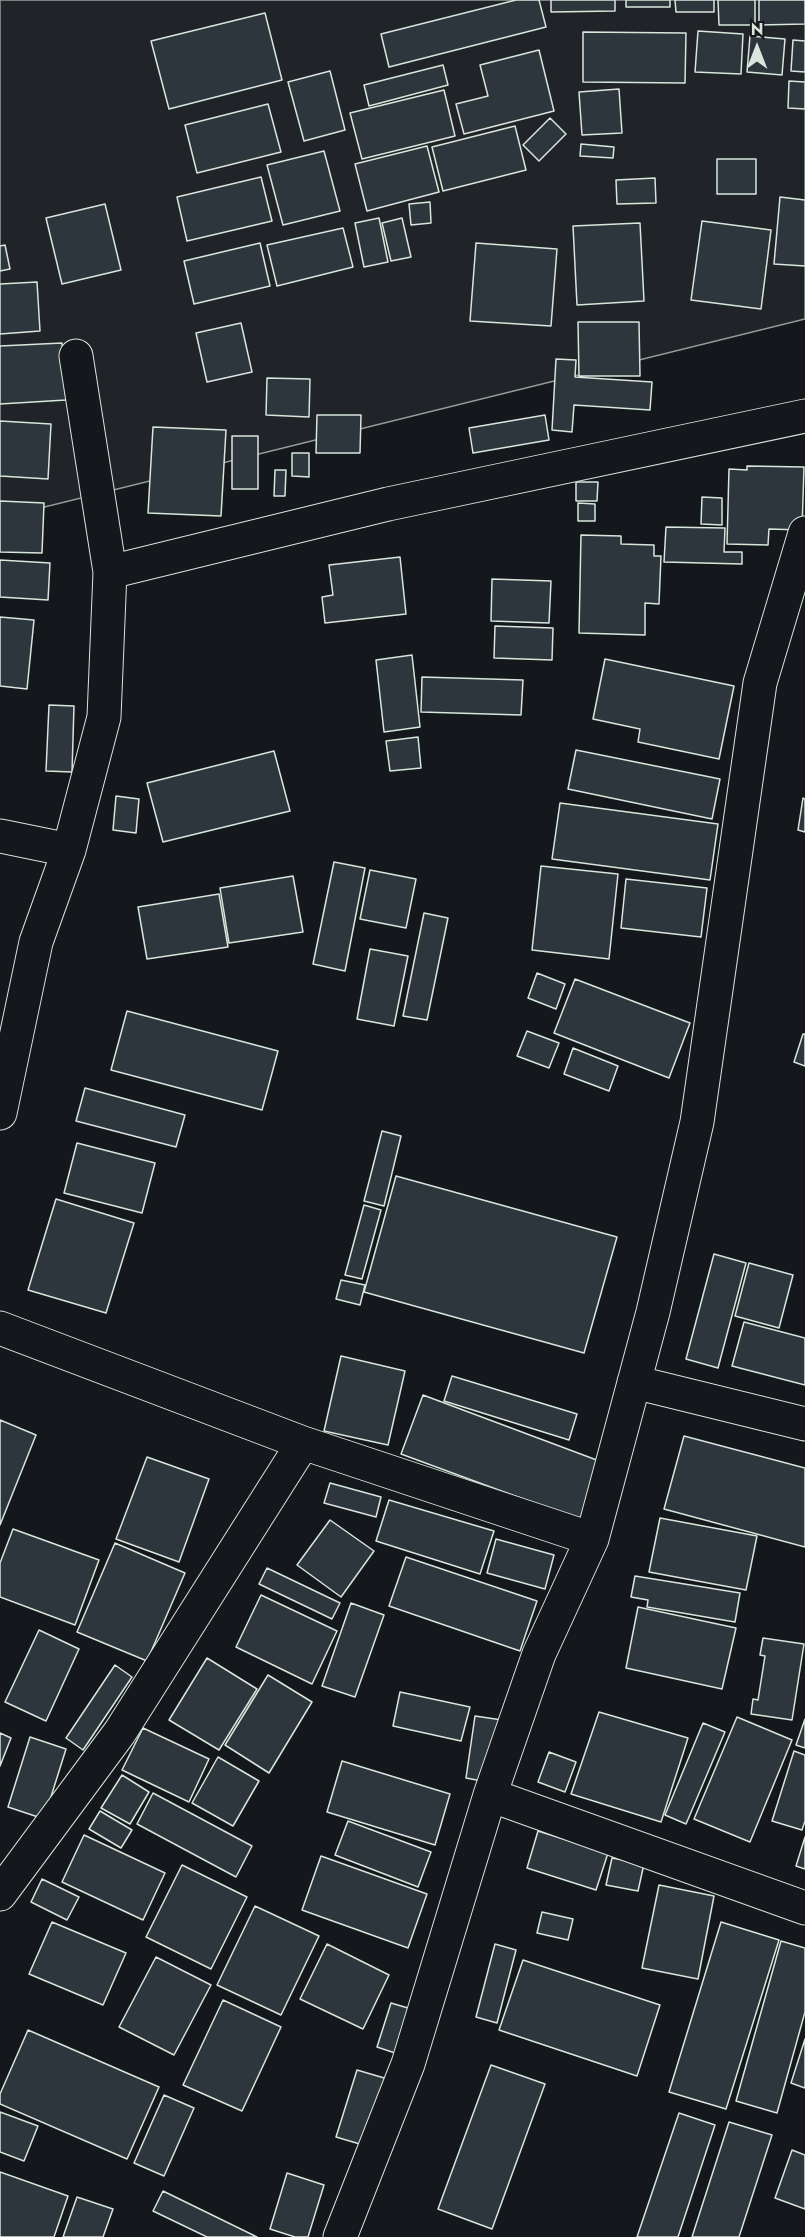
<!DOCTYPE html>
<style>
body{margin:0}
#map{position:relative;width:805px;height:2237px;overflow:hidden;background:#14181c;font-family:Jost,sans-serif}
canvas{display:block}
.north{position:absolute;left:727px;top:18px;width:60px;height:60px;-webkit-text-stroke:4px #14181c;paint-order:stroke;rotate:0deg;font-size:16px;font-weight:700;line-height:24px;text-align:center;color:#d8e6dc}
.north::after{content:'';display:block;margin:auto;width:21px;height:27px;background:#d8e6dc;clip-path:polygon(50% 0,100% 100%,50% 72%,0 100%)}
</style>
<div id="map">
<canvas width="805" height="2237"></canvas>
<div class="north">N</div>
</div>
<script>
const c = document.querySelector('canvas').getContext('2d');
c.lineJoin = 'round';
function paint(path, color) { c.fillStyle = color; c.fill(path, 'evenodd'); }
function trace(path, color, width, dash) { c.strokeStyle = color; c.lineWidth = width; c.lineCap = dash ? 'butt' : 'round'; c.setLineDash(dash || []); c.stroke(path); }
const green = new Path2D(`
 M 0,0 L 805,0 L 805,319 L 0,518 Z`);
const building = new Path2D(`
 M 516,0 L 539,0 L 546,27 L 389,67 L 381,34 Z
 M 551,0 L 615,0 L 615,11 L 551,12 Z
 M 626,0 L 670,0 L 670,7 L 626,7 Z
 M 675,0 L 714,0 L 714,12 L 676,12 Z
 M 718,0 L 755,0 L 755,25 L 719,25 Z
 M 759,0 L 805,0 L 805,24 L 759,25 Z
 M 265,13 L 282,80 L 169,109 L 151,41 Z
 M 698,31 L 743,34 L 741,74 L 695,72 Z
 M 583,32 L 686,33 L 685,83 L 583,82 Z
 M 750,36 L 785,39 L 782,75 L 747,72 Z
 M 793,40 L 805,41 L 805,72 L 791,71 Z
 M 539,50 L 554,111 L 464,134 L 456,104 L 488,96 L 480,65 Z
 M 443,65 L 448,85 L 369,106 L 364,85 Z
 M 330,71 L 345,130 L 304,141 L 288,82 Z
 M 789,81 L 805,82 L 805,109 L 788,108 Z
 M 619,89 L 622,133 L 582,135 L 579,92 Z
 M 444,90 L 455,136 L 362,159 L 350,113 Z
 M 268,104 L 281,152 L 197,173 L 185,125 Z
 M 550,118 L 566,134 L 539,161 L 523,145 Z
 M 515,126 L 526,170 L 443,191 L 432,147 Z
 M 581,144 L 614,147 L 613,158 L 580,156 Z
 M 427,146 L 439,192 L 367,211 L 355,164 Z
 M 324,151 L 340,211 L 283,225 L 267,165 Z
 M 717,159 L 756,159 L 756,194 L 717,194 Z
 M 261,177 L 272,221 L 187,241 L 177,197 Z
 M 655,178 L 656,203 L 617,204 L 616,180 Z
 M 780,197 L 805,200 L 805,266 L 774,264 Z
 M 430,202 L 431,223 L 411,225 L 409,204 Z
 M 105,204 L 121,270 L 62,284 L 46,218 Z
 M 379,218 L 388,262 L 364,267 L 355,223 Z
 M 402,218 L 411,257 L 391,261 L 382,223 Z
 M 702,221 L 771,230 L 761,309 L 691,300 Z
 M 640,223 L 644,301 L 577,305 L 573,226 Z
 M 343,228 L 353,267 L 277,286 L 267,245 Z
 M 260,243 L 270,286 L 194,304 L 184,261 Z
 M 476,243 L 557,249 L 551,326 L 470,321 Z
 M 5,245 L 10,269 L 0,271 L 0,246 Z
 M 37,282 L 40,331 L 0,334 L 0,284 Z
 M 578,322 L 639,322 L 640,376 L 579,376 Z
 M 241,323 L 252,372 L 207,382 L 196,333 Z
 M 62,343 L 66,400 L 0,404 L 0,346 Z
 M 556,359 L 576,360 L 575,377 L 652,382 L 650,410 L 574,405 L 572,432 L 552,430 Z
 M 267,378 L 310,379 L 309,417 L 266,415 Z
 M 317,415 L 361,415 L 360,453 L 316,453 Z
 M 545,415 L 549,440 L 473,453 L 469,428 Z
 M 0,421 L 51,424 L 48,479 L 0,476 Z
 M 153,427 L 226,430 L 221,516 L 148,513 Z
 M 232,436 L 258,436 L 258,489 L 232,489 Z
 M 292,453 L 309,453 L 309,477 L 292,476 Z
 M 747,466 L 804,467 L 802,530 L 769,529 L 768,545 L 727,544 L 729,469 L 747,470 Z
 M 275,470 L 286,470 L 285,496 L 274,496 Z
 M 576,482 L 598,482 L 597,501 L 576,501 Z
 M 702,497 L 722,498 L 722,525 L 701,524 Z
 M 0,501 L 44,503 L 42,553 L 0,552 Z
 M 578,503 L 595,504 L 595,521 L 578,521 Z
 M 666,527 L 725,528 L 724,552 L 742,552 L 742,564 L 664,562 Z
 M 581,535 L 621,536 L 621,544 L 654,545 L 654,556 L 661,556 L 659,604 L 645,603 L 645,635 L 579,633 Z
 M 400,557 L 406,614 L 325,623 L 322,597 L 333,595 L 329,565 Z
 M 0,560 L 50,563 L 48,600 L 0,597 Z
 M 492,579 L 551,581 L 549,623 L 491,621 Z
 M 0,617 L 34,620 L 27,689 L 0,686 Z
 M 495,626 L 553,628 L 552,660 L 494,658 Z
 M 412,655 L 420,727 L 384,732 L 376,660 Z
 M 605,659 L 734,686 L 719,759 L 638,742 L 640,729 L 593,719 Z
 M 422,677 L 523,680 L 521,715 L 421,712 Z
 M 49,705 L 74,706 L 72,772 L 46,771 Z
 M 418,737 L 421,768 L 390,771 L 386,741 Z
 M 576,750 L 720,779 L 712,819 L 568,789 Z
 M 274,751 L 290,811 L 163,842 L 147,783 Z
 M 116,796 L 139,799 L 136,833 L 113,830 Z
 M 803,798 L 805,799 L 805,832 L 798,830 Z
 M 560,803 L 718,824 L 710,880 L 552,859 Z
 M 334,862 L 365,868 L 345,971 L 313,964 Z
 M 541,866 L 618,874 L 609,959 L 532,950 Z
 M 370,870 L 416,879 L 406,928 L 360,919 Z
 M 293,876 L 303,932 L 229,943 L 220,888 Z
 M 626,879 L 707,888 L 701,937 L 621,928 Z
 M 219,894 L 228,947 L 147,959 L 138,907 Z
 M 424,913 L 448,918 L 427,1020 L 403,1016 Z
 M 370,949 L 408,956 L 394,1026 L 357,1019 Z
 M 537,973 L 565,984 L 556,1009 L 528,998 Z
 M 575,979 L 690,1023 L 669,1078 L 554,1033 Z
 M 127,1011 L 278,1051 L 262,1110 L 111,1070 Z
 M 527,1031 L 559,1043 L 549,1068 L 517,1056 Z
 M 803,1034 L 805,1034 L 805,1066 L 794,1062 Z
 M 573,1048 L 618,1066 L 609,1091 L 564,1074 Z
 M 85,1088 L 185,1115 L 176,1147 L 76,1121 Z
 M 382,1131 L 401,1136 L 384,1206 L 364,1201 Z
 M 77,1143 L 155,1163 L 142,1213 L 64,1193 Z
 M 396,1176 L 617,1237 L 584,1353 L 364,1292 Z
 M 56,1199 L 134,1223 L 106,1313 L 28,1290 Z
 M 364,1205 L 381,1210 L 362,1279 L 345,1275 Z
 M 714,1254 L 746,1263 L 718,1368 L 686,1359 Z
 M 749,1263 L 793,1275 L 779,1328 L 735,1316 Z
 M 341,1280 L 365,1285 L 360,1305 L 336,1299 Z
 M 744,1322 L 805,1338 L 805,1385 L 732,1366 Z
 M 341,1356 L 405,1371 L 388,1445 L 324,1431 Z
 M 452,1376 L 577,1414 L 569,1440 L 444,1401 Z
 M 423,1395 L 602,1462 L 580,1520 L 401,1454 Z
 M 0,1420 L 36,1435 L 0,1525 Z
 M 684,1436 L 805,1468 L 805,1547 L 664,1509 Z
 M 147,1457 L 209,1479 L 179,1562 L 116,1539 Z
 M 330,1483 L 381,1497 L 376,1517 L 324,1503 Z
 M 389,1500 L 494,1531 L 480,1574 L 376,1541 Z
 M 660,1518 L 757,1536 L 746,1590 L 649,1572 Z
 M 330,1520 L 374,1551 L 341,1597 L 297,1565 Z
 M 13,1529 L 99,1560 L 75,1625 L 0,1597 L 0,1563 Z
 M 496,1539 L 554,1555 L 545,1589 L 487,1573 Z
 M 115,1543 L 185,1573 L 147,1661 L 77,1632 Z
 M 406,1557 L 537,1601 L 520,1651 L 389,1606 Z
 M 267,1568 L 340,1603 L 332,1619 L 259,1584 Z
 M 635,1576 L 740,1593 L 735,1622 L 647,1607 L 648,1600 L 631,1597 Z
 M 261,1595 L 337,1631 L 312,1684 L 236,1647 Z
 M 351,1603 L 384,1615 L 355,1697 L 322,1686 Z
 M 638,1607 L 736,1628 L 722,1689 L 626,1668 Z
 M 39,1630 L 79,1649 L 46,1721 L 5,1702 Z
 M 763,1638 L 804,1644 L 792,1720 L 751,1714 L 753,1699 L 758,1700 L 765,1656 L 760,1655 Z
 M 207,1658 L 257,1689 L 219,1750 L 169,1720 Z
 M 115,1665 L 132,1677 L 83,1750 L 66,1738 Z
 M 268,1675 L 312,1702 L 269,1773 L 225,1745 Z
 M 400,1692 L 470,1707 L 461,1741 L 393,1726 Z
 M 599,1712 L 688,1738 L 661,1822 L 571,1794 Z
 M 475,1716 L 502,1720 L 492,1783 L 466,1778 Z
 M 737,1717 L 792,1740 L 750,1842 L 694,1819 Z
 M 805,1719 L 805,1748 L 796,1745 Z
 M 703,1723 L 725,1732 L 686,1824 L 665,1815 Z
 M 143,1728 L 209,1759 L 189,1802 L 122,1770 Z
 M 0,1733 L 11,1738 L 0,1766 Z
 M 30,1737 L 66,1749 L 44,1819 L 8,1807 Z
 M 794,1751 L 805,1755 L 805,1821 L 802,1830 L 772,1821 Z
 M 549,1752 L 576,1762 L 565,1792 L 538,1782 Z
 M 218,1757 L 259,1781 L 233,1826 L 192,1803 Z
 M 342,1761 L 450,1794 L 435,1845 L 327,1812 Z
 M 122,1775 L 149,1792 L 130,1824 L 101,1808 Z
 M 153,1793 L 252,1846 L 236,1877 L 137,1824 Z
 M 100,1811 L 132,1830 L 121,1848 L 89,1829 Z
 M 348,1821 L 431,1852 L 418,1887 L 335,1855 Z
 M 538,1831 L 608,1853 L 596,1890 L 527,1868 Z
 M 84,1835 L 165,1873 L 143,1920 L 62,1882 Z
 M 805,1837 L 805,1869 L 796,1866 Z
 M 321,1856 L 427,1894 L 408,1948 L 302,1910 Z
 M 612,1858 L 644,1864 L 638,1891 L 606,1885 Z
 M 182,1865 L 247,1897 L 211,1969 L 146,1937 Z
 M 42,1879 L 79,1897 L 67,1920 L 31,1902 Z
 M 659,1885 L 714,1896 L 698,1979 L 642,1968 Z
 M 255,1906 L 319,1936 L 281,2015 L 217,1985 Z
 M 542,1912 L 573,1919 L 568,1940 L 537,1933 Z
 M 52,1922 L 126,1953 L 103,2005 L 29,1974 Z
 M 721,1922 L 779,1940 L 726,2109 L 669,2092 Z
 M 781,1941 L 805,1948 L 805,2012 L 777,2113 L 736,2101 Z
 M 327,1944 L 389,1975 L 363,2029 L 300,1999 Z
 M 495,1944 L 516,1950 L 497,2023 L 476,2017 Z
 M 156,1957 L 211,1985 L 174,2055 L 119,2027 Z
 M 523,1960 L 660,2005 L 637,2076 L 499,2030 Z
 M 223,2000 L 281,2027 L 242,2111 L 183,2085 Z
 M 391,2003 L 418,2011 L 404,2056 L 377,2047 Z
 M 28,2030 L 159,2087 L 127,2159 L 0,2104 L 0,2094 Z
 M 805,2039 L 805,2088 L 791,2083 Z
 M 491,2065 L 545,2084 L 492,2229 L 438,2209 Z
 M 357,2070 L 391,2080 L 370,2147 L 336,2137 Z
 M 164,2095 L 194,2108 L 164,2176 L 134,2163 Z
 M 0,2112 L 38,2126 L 24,2161 L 0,2152 Z
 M 679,2113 L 715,2125 L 678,2237 L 637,2237 Z
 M 729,2122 L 772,2135 L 739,2237 L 692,2237 Z
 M 792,2150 L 805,2155 L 805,2209 L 775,2198 Z
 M 0,2172 L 68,2196 L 54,2237 L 0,2237 Z
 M 287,2173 L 324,2185 L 308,2237 L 295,2237 L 270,2229 Z
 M 163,2191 L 257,2237 L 207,2237 L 153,2211 Z
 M 77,2197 L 113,2209 L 103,2237 L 63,2237 Z`);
const street = new Path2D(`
 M 110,572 L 388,504 L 805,416
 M 0,836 L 69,850
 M 0,1113 L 36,942 L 69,850 L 104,717 L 110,572 L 76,356
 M 0,1328 L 303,1443 L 592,1539
 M 634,1382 L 805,1424
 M 490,1795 L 805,1908
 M 0,1894 L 120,1732 L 303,1443
 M 340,2237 L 408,2064 L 490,1795 L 539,1654 L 592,1539 L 653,1312 L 697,1122 L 760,683 L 805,533`);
paint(green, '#202428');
trace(green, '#939e99', 1.5);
paint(building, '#2c363c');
trace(building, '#d8e6dc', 1.5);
trace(street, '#d8e6dc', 35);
trace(street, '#14181c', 33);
</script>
